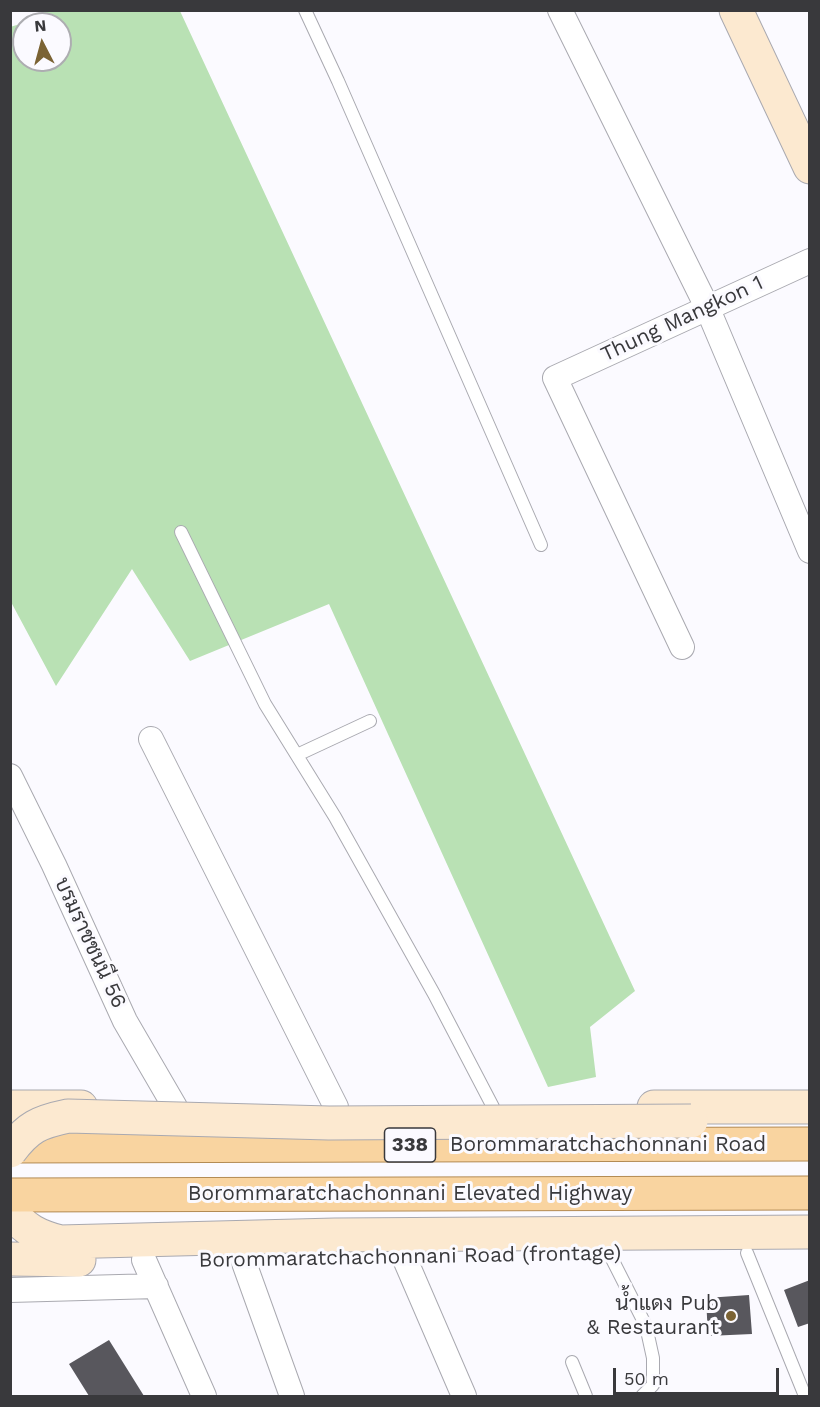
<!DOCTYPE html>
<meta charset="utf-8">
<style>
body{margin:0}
#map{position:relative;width:820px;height:1407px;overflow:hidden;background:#fbfaff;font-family:"Work Sans",sans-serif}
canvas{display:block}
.frame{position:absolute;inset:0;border:12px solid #39393c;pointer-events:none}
.north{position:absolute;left:12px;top:12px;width:60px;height:60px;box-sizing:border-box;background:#fbfaff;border:2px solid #adadb1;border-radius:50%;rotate:354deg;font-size:16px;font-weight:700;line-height:24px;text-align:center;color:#39393c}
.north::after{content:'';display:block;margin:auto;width:21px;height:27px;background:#7b6334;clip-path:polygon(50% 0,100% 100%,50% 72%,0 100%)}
.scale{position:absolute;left:613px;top:1368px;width:166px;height:27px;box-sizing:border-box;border:3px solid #39393c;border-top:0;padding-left:8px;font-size:18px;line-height:21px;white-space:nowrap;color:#39393c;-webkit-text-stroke:4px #fbfaff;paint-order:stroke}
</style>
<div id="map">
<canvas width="820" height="1407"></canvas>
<div class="frame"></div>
<div class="north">N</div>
<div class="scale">50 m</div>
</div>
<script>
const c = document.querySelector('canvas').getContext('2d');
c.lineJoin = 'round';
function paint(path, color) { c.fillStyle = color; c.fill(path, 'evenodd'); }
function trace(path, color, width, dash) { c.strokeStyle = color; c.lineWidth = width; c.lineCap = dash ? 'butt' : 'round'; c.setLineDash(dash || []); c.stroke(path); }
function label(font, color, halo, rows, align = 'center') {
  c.font = font + ' "Work Sans",Sarabun,sans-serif'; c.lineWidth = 6; c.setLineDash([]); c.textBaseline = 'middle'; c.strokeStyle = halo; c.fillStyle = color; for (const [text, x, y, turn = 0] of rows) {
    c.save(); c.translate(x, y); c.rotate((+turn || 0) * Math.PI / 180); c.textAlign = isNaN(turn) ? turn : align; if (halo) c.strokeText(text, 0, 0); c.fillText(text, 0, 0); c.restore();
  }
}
const green = new Path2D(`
 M 41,11 L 180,11 L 635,991 L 590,1027 L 596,1077 L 548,1087 L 329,604 L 190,661 L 132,569 L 56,686 L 11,602 L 10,27 L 44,17 ZM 24,24 L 60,24 L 60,60 L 24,60 Z`);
const building = new Path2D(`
 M 810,1280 L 810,1323 L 798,1327 L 784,1290 Z
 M 749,1295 L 752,1334 L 708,1336 L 706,1298 Z
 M 109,1340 L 144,1396 L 89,1396 L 69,1364 Z`);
const lane = new Path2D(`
 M 305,10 L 338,81 L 541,545
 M 181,532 L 265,704 L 335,817 L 434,994 L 493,1107
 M 297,755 L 370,721
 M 747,1253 L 805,1396
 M 610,1255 L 646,1326 L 653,1358 L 653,1385 L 642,1396
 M 572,1362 L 586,1396`);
const street = new Path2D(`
 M 560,10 L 707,307 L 810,551
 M 682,647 L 555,378 L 810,261
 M 151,739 L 336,1107
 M 10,776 L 54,865 L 125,1021 L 175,1107
 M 404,1257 L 464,1396
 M 144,1260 L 204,1396
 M 243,1260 L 292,1396
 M 10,1290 L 156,1286`);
const secondary = new Path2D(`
 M 736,10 L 810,167
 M 10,1107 L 81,1107
 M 654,1107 L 810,1107
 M 10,1211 C 25,1230 38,1236 60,1242 L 335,1235 L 810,1232
 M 10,1259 L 79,1260`);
const primary = new Path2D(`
 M 10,1146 L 810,1144
 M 10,1195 L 810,1193`);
const secondaryBridge = new Path2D(`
 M 10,1151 C 28,1127 39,1122 68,1116 L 329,1123 L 691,1121`);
const markers = [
 [731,1316,6,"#7b6334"]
];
const shields = [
 [410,1145,51]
];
const shieldNames = [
 ["338",410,1145]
];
const streetNames = [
 ["Thung Mangkon 1",682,319,-25],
 ["บรมราชชนนี 56",90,943,65],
 ["Borommaratchachonnani Road",608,1145],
 ["Borommaratchachonnani Elevated Highway",410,1194],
 ["Borommaratchachonnani Road (frontage)",410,1257,-1]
];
const poiNames = [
 ["น้ำแดง Pub",719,1304],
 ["& Restaurant",719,1328]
];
paint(green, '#b9e1b4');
paint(building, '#58575d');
trace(lane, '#a9a9b0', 14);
trace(street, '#a9a9b0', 26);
trace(secondary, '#a9a9b0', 35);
trace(primary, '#b38b54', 35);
trace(lane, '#fff', 12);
trace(street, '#fff', 24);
trace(secondary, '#fce9d0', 33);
trace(primary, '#f9d4a0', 33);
trace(secondaryBridge, '#a9a9b0', 35, []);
trace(secondaryBridge, '#fce9d0', 33);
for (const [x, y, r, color] of markers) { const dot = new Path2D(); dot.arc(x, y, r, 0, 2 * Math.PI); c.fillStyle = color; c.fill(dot); trace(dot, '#fbfaff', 2); }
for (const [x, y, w] of shields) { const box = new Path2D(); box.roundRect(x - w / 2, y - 17, w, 34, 4.5); c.fillStyle = '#fbfaff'; c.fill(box); trace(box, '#39393c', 1.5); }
label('bold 20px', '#39393c', null, shieldNames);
label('21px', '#39393c', '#fbfaff', streetNames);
label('21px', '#39393c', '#fbfaff', poiNames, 'right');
</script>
